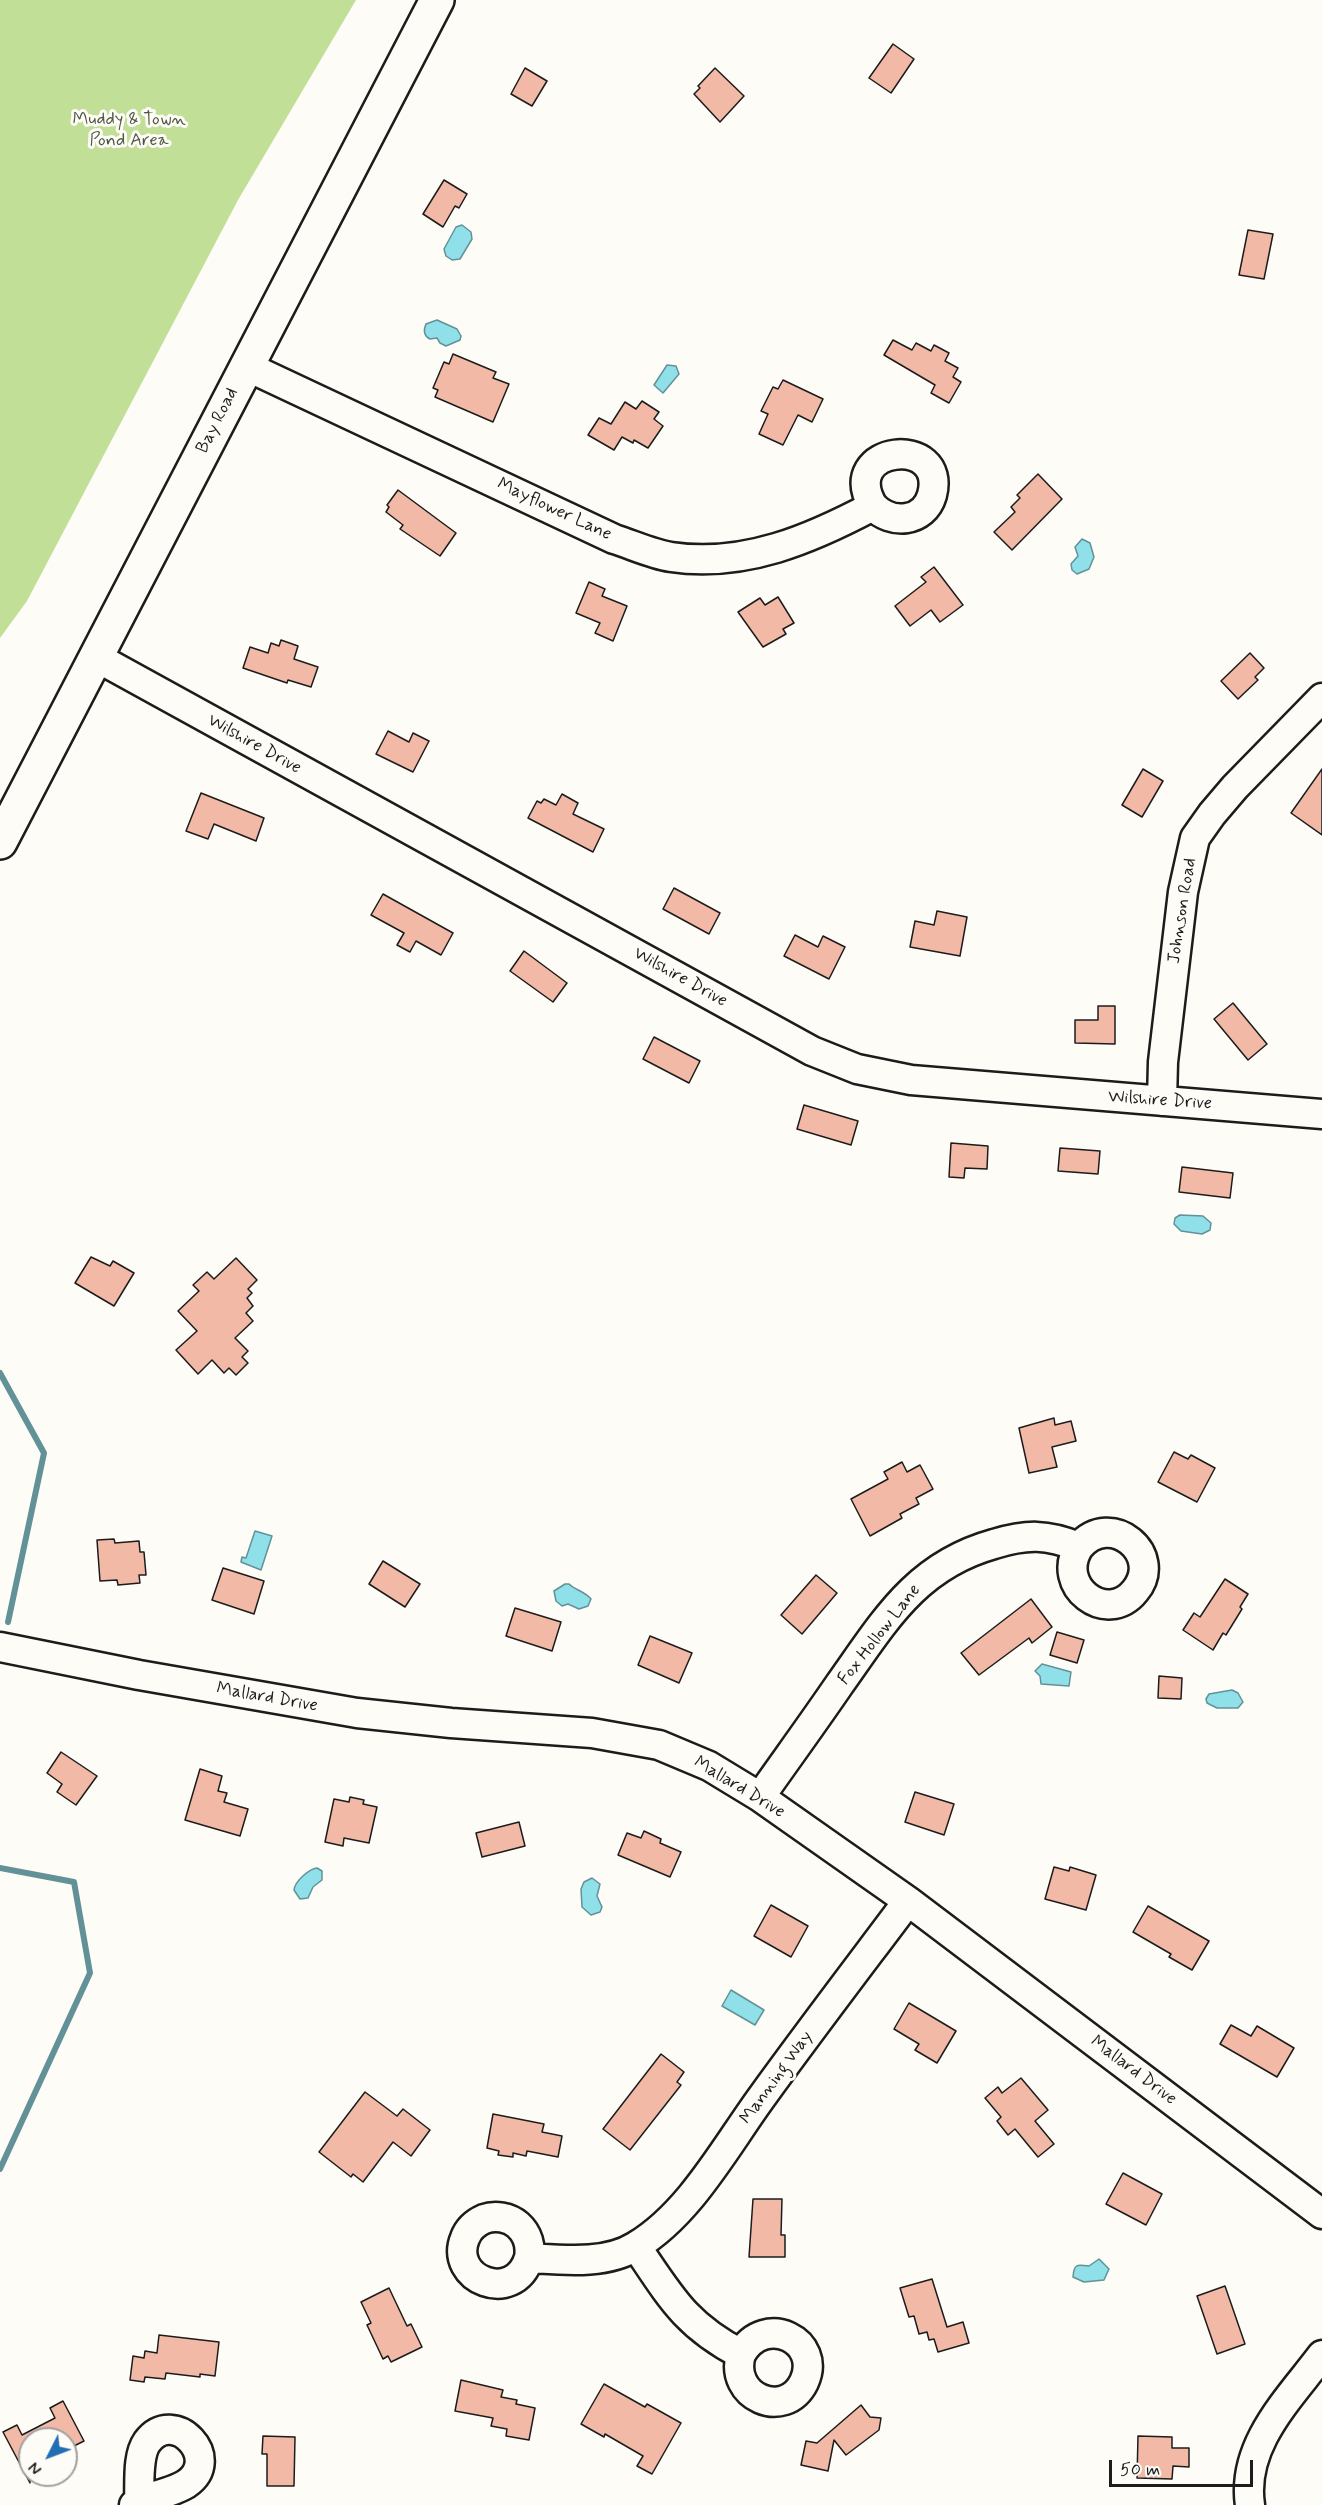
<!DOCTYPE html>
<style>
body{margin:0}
#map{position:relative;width:1322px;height:2505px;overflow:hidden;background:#fdfcf7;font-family:Mynerve,sans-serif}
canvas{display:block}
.north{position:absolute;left:18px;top:2427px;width:60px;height:60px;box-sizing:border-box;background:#fdfcf7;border:2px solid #a3a29f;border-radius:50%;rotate:228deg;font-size:16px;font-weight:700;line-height:24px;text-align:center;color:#1c1c1c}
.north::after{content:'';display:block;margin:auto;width:21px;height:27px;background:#1f6fb2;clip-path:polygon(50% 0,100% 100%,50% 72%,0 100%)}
.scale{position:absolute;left:1109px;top:2460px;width:144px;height:27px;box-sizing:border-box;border:3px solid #1c1c1c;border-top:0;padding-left:8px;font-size:18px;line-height:21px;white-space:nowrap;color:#1c1c1c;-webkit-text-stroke:4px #fdfcf7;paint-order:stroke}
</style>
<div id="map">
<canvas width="1322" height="2505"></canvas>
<div class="north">N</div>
<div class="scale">50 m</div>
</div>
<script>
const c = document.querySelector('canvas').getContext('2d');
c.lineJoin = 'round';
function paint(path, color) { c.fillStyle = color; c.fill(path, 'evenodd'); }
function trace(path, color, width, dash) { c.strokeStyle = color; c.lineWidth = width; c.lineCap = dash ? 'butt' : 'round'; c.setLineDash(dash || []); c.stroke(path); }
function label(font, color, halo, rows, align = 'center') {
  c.font = font + ' Mynerve,sans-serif'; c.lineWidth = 6; c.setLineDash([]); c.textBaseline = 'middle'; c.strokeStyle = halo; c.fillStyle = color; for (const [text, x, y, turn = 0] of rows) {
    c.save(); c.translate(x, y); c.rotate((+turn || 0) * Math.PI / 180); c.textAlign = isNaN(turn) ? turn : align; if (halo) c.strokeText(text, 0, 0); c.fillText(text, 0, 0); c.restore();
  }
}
const green = new Path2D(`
 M 0,0 L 356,0 L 238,200 L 27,601 L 0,638 Z`);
const water = new Path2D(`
 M 462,225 L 471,232 L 472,239 L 460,259 L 452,260 L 446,256 L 444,249 L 456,227 Z
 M 437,320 L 457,329 L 461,336 L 460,340 L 446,346 L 440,343 L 437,338 L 430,339 C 424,336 423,331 426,324 Z
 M 667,365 L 676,366 L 679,374 L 663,393 L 654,385 Z
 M 1082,539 L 1090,543 L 1094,557 L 1089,569 L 1077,574 L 1072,570 L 1071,564 L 1078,556 L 1075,547 Z
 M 1180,1215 L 1203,1216 L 1211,1223 L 1210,1230 L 1202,1234 L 1181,1231 L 1174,1224 L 1175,1218 Z
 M 255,1531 L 272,1536 L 261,1570 L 241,1562 L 242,1557 L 246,1558 Z
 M 565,1584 L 569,1584 C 575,1590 586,1592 591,1599 L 588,1606 L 579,1609 L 568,1604 L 562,1606 L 556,1601 L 554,1591 Z
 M 1042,1664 L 1071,1672 L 1069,1686 L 1041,1684 L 1040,1676 L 1035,1671 Z
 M 1232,1690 L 1238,1693 L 1243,1702 L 1238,1708 L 1217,1708 L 1207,1703 L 1206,1699 L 1209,1694 Z
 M 317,1868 L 322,1871 L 322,1880 L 313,1887 L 308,1898 L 300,1899 L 294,1890 C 295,1881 309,1869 317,1868 Z
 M 592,1878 L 600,1884 L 597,1896 L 602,1907 L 600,1912 L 591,1915 L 582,1907 L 581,1889 L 584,1882 Z
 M 731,1990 L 764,2010 L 755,2025 L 722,2006 Z
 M 1099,2259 L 1109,2269 L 1104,2280 L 1084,2282 L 1073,2277 C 1074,2261 1080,2266 1089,2266 Z`);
const stream = new Path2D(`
 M 0,1373 L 44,1453 L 8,1622
 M 0,1868 L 74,1882 L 90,1973 L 0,2169`);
const building = new Path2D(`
 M 893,44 L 914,59 L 891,93 L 869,78 Z
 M 525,68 L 547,81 L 532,106 L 511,94 Z
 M 715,68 L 744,96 L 720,122 L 694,94 L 700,88 L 698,86 Z
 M 444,180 L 467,194 L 459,208 L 455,206 L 443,227 L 423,214 Z
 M 1248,230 L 1273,234 L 1264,279 L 1239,275 Z
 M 893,340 L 912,350 L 916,343 L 931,351 L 934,345 L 949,353 L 945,361 L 958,368 L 953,377 L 961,382 L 949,403 L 931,393 L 935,385 L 884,355 Z
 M 453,354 L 496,372 L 493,378 L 509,384 L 493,422 L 435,397 L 438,390 L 433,388 L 444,362 L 449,364 Z
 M 783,380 L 823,399 L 812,422 L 798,415 L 783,445 L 759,434 L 768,414 L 761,411 L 773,387 L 778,389 Z
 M 642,401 L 659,412 L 654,419 L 663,426 L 648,448 L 634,440 L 633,443 L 622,437 L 614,450 L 588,435 L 599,418 L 611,424 L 625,402 L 636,409 Z
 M 1038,474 L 1062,499 L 1012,550 L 994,532 L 1015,512 L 1011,507 L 1020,498 L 1017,495 Z
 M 398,490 L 456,533 L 440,556 L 400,529 L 403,525 L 386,512 L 389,507 L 387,505 Z
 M 934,567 L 963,605 L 940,622 L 931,610 L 910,626 L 895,606 L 926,582 L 921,577 Z
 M 589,582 L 605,589 L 602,596 L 627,606 L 613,641 L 595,633 L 600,623 L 576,613 Z
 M 778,597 L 794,623 L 783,629 L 786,634 L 763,647 L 738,612 L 760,598 L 765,605 Z
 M 281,640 L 298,646 L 294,659 L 318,667 L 311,687 L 288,680 L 287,683 L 243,668 L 250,647 L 268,653 L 271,643 L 279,646 Z
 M 1250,653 L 1264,668 L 1255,677 L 1258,680 L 1238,699 L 1221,681 Z
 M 388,731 L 409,742 L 413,733 L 429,741 L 413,772 L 376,754 Z
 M 1143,769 L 1163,781 L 1142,817 L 1122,805 Z
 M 1322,769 L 1322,835 L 1291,813 Z
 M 201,793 L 264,818 L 256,841 L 214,824 L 208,839 L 186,831 Z
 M 562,794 L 578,803 L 573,814 L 604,829 L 593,852 L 528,818 L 537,801 L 541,803 L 544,799 L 556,805 Z
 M 674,888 L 720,913 L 709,934 L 663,909 Z
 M 383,894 L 453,933 L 441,955 L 416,941 L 410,952 L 397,945 L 404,933 L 371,915 Z
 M 937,911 L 967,917 L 960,956 L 910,947 L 915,921 L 934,925 Z
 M 795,935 L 818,947 L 823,936 L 845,947 L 829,979 L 784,956 Z
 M 524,951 L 567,983 L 553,1002 L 510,971 Z
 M 1233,1003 L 1267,1044 L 1248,1060 L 1214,1019 Z
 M 1098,1006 L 1115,1006 L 1115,1044 L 1075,1043 L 1075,1020 L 1098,1020 Z
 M 654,1037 L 700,1061 L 689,1083 L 643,1059 Z
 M 804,1105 L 858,1121 L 851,1145 L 797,1129 Z
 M 951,1143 L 988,1146 L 987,1169 L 965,1168 L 964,1178 L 949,1177 Z
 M 1060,1148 L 1100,1151 L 1098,1174 L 1058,1171 Z
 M 1182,1167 L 1233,1173 L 1230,1198 L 1179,1192 Z
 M 91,1257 L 110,1266 L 113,1261 L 134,1273 L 114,1306 L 75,1283 Z
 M 236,1258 L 257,1280 L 248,1289 L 252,1293 L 247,1298 L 253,1306 L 246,1313 L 253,1321 L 235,1338 L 248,1351 L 242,1357 L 248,1363 L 236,1375 L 229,1368 L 224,1373 L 212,1360 L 198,1374 L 176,1350 L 197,1331 L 178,1311 L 199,1291 L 193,1285 L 207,1272 L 214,1279 Z
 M 1054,1418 L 1055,1425 L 1071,1421 L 1076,1441 L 1052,1447 L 1057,1467 L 1029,1473 L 1019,1428 Z
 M 1174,1452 L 1188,1459 L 1191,1455 L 1215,1468 L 1197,1502 L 1158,1482 Z
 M 902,1462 L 907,1472 L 920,1465 L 933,1489 L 916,1498 L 919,1504 L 900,1514 L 902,1518 L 870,1536 L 851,1499 L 888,1479 L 884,1472 Z
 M 114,1539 L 115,1543 L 139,1541 L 140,1552 L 144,1552 L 146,1575 L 139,1575 L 140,1583 L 118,1585 L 117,1580 L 100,1581 L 97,1540 Z
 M 383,1561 L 420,1584 L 405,1607 L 369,1584 Z
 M 223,1568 L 264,1581 L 254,1614 L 212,1600 Z
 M 816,1575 L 837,1593 L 802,1634 L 781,1615 Z
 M 1225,1579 L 1248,1594 L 1240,1607 L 1242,1609 L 1226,1635 L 1223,1633 L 1213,1650 L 1183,1630 L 1194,1613 L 1200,1617 Z
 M 1031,1599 L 1052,1627 L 1032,1643 L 1029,1638 L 979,1675 L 961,1653 Z
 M 515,1608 L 561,1622 L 552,1651 L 506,1636 Z
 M 1057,1632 L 1084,1640 L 1077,1663 L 1050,1655 Z
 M 650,1636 L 692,1653 L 679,1683 L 638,1665 Z
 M 1159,1676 L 1182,1678 L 1181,1699 L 1158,1698 Z
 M 61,1752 L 97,1776 L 76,1805 L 57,1792 L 62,1784 L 47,1773 Z
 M 200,1769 L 222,1776 L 218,1791 L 227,1793 L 224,1802 L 248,1809 L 240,1836 L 185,1820 Z
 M 915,1792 L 954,1804 L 944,1835 L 905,1822 Z
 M 350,1797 L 364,1800 L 363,1804 L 377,1807 L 369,1843 L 344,1838 L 343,1846 L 325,1842 L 334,1799 L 349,1802 Z
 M 519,1822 L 525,1846 L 482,1857 L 476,1833 Z
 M 644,1831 L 661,1839 L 660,1843 L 681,1852 L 670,1877 L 618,1855 L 627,1833 L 641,1838 Z
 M 1054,1867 L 1069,1871 L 1070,1867 L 1096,1875 L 1086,1910 L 1045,1899 Z
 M 771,1905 L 808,1926 L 791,1957 L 754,1936 Z
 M 1148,1906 L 1209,1941 L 1192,1970 L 1169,1957 L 1171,1954 L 1133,1932 Z
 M 909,2003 L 956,2031 L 937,2063 L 915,2050 L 919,2044 L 894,2029 Z
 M 1231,2025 L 1251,2036 L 1257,2026 L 1294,2048 L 1277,2077 L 1220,2044 Z
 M 661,2054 L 684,2072 L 677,2082 L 681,2085 L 630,2150 L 603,2129 Z
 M 1021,2078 L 1048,2110 L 1035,2121 L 1054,2144 L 1038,2157 L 1015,2129 L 1008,2135 L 997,2121 L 1001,2117 L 985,2098 L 998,2087 L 1002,2093 Z
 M 365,2092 L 397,2116 L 403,2109 L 430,2130 L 411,2156 L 393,2142 L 363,2182 L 353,2174 L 351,2177 L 319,2152 Z
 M 493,2114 L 544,2124 L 542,2132 L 562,2136 L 558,2157 L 527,2151 L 526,2156 L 513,2153 L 513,2157 L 498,2155 L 499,2151 L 487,2148 Z
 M 1123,2173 L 1162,2194 L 1146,2225 L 1106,2204 Z
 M 753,2199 L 782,2199 L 781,2235 L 785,2235 L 785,2257 L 749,2257 Z
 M 932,2279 L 947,2327 L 963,2322 L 969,2343 L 938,2352 L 934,2339 L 929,2340 L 927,2332 L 919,2334 L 914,2316 L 909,2317 L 900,2288 Z
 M 1225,2286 L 1245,2344 L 1217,2354 L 1197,2296 Z
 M 389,2288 L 407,2326 L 411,2324 L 422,2347 L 391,2362 L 388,2356 L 383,2359 L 367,2325 L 371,2323 L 361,2302 Z
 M 159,2335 L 219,2342 L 215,2376 L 200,2374 L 200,2377 L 166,2373 L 165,2379 L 145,2377 L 144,2382 L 130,2380 L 133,2356 L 144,2358 L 145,2351 L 157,2353 Z
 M 461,2380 L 503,2390 L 501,2397 L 517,2400 L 516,2404 L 535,2408 L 529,2440 L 506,2436 L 507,2429 L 491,2426 L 493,2418 L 455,2411 Z
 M 604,2384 L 645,2407 L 647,2404 L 681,2423 L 652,2474 L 637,2466 L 643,2456 L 605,2434 L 604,2437 L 581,2424 Z
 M 63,2401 L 84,2441 L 66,2450 L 66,2439 L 30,2439 L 30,2483 L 3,2432 L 17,2425 L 22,2435 L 55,2418 L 50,2408 Z
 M 861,2405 L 870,2417 L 881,2418 L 879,2430 L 846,2455 L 834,2440 L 828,2471 L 801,2465 L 806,2441 L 817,2443 Z
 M 263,2436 L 295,2437 L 294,2486 L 267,2486 L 267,2454 L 262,2454 Z
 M 1138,2436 L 1172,2437 L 1172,2448 L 1189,2448 L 1189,2467 L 1173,2466 L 1172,2479 L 1137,2478 Z`);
const minor = new Path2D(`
 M 246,366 L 614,539 C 633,545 652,554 671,557 C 744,568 811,539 873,506 C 891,525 924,523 932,495 C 948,434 837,445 873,506
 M 96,657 L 812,1051 L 857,1069 L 911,1080 L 1322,1114
 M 1162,1101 L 1163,1062 L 1183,892 L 1195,838 L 1212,814 L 1235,787 L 1322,698
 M 0,1647 L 139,1675 L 357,1713 L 451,1723 L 592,1733 L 659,1745 L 709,1766 L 760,1797 L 908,1901 L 1322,2214
 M 760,1797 C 786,1760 813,1723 839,1685 C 884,1622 915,1566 994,1544 C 1027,1534 1047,1534 1079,1547 C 1054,1586 1107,1626 1135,1591 C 1165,1555 1111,1509 1079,1547
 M 636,2246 C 670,2296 685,2325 741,2354 C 765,2312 823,2341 804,2382 C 785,2421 728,2397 741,2354
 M 529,2258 C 531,2246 528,2234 518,2225 C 509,2217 495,2215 484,2219 C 475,2223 468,2230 465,2238 C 448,2279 514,2306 529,2258 C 563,2260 606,2265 636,2246 C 691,2213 727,2144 764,2094 C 811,2029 860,1965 908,1901
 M 134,2505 L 139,2501 C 154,2496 173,2492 186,2484 C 224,2459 174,2406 147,2442 C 137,2456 140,2484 139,2501
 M 1250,2505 C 1241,2445 1289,2399 1322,2355`);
const major = new Path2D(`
 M 0,842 L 437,0`);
const parkNames = [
 ["Muddy & Town",129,120],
 ["Pond Area",129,141]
];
const streetNames = [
 ["Bay Road",218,421,-63],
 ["Mayflower Lane",554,510,25],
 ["Wilshire Drive",254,745,29],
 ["Johnson Road",1183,911,-81],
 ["Wilshire Drive",680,978,29],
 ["Wilshire Drive",1160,1101,4],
 ["Fox Hollow Lane",880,1635,-52],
 ["Mallard Drive",267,1698,10],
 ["Mallard Drive",739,1788,31],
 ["Mallard Drive",1133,2071,37],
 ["Manning Way",777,2078,-54]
];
paint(green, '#c2df97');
paint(water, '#90e0ea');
trace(water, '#629298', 1.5);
trace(stream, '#629298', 6);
paint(building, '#f1b9a6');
trace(building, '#1c1c1c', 1.5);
trace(minor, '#1c1c1c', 33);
trace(major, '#1c1c1c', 38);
trace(minor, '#fdfcf7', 28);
trace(major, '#fdfcf7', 33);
label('18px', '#4e5641', '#fdfcf7', parkNames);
label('18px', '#1c1c1c', '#fdfcf7', streetNames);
</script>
